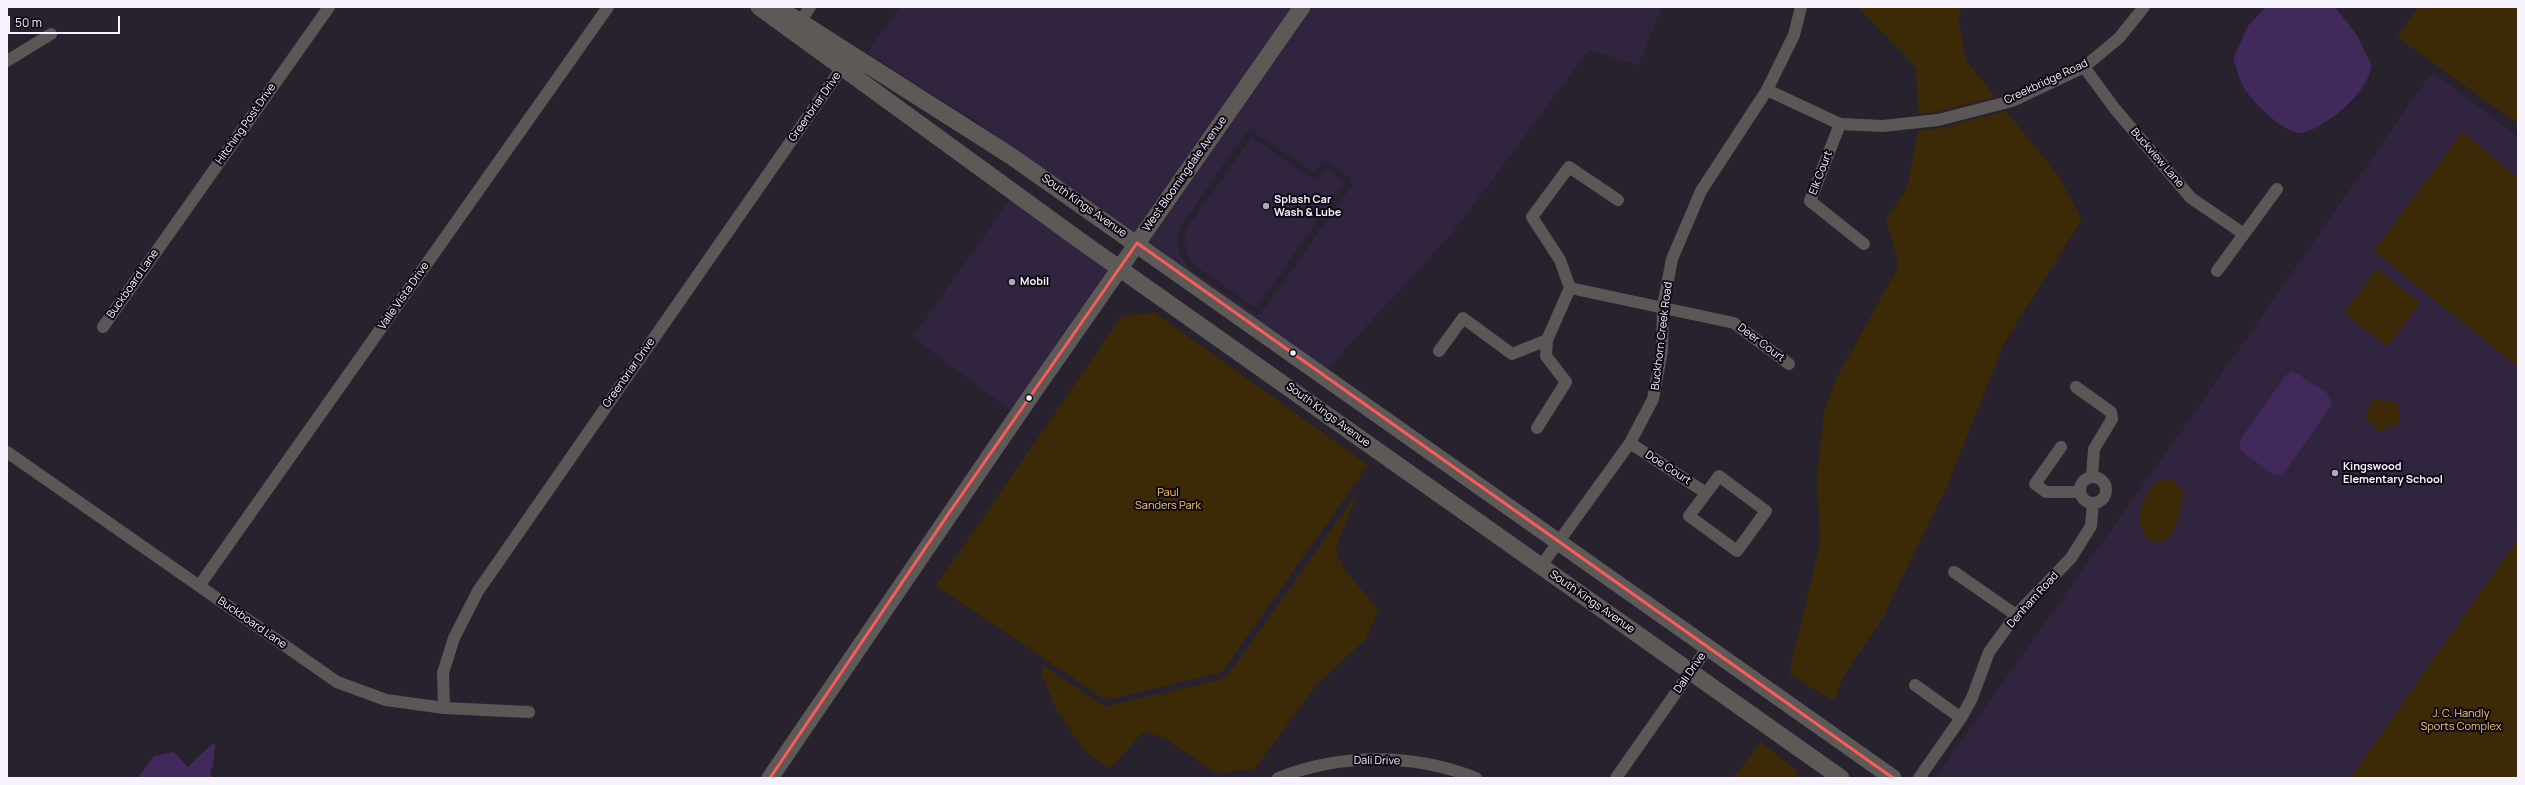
<!DOCTYPE html>
<style>
body{margin:0}
#map{position:relative;width:2525px;height:785px;overflow:hidden;background:#28222e;font-family:Manrope,sans-serif}
canvas{display:block}
.frame{position:absolute;inset:0;border:8px solid #f5f1fd;pointer-events:none}
.scale{position:absolute;left:8px;top:16px;width:112px;height:18px;box-sizing:border-box;border:2px solid #f5f1fd;border-top:0;padding-left:5px;font-size:12px;line-height:14px;white-space:nowrap;color:#f5f1fd;-webkit-text-stroke:3px #0e0913;paint-order:stroke}
</style>
<div id="map">
<canvas width="2525" height="785"></canvas>
<div class="frame"></div>
<div class="scale">50 m</div>
</div>
<script>
const c = document.querySelector('canvas').getContext('2d');
c.lineJoin = 'round';
function paint(path, color) { c.fillStyle = color; c.fill(path, 'evenodd'); }
function trace(path, color, width, dash) { c.strokeStyle = color; c.lineWidth = width; c.lineCap = dash ? 'butt' : 'round'; c.setLineDash(dash || []); c.stroke(path); }
function label(font, color, halo, rows, align = 'center') {
  c.font = font + ' Manrope,sans-serif'; c.lineWidth = 4; c.setLineDash([]); c.textBaseline = 'middle'; c.strokeStyle = halo; c.fillStyle = color; for (const [text, x, y, turn = 0] of rows) {
    c.save(); c.translate(x, y); c.rotate((+turn || 0) * Math.PI / 180); c.textAlign = isNaN(turn) ? turn : align; if (halo) c.strokeText(text, 0, 0); c.fillText(text, 0, 0); c.restore();
  }
}
const built = new Path2D(`
 M 900,7 L 1292,7 L 1134,232 L 975,121 L 867,53 Z
 M 1313,7 L 1662,7 L 1638,65 L 1589,50 L 1454,231 L 1342,353 L 1329,370 L 1149,242 ZM 1251,130 L 1315,173 L 1322,163 L 1328,162 L 1349,177 L 1352,185 L 1261,314 L 1257,315 L 1190,269 L 1180,255 L 1177,242 L 1180,227 L 1247,131 Z
 M 2432,72 L 2518,137 L 2518,544 L 2352,778 L 1935,778 L 2202,402 Z
 M 1252,137 L 1312,179 L 1318,180 L 1327,169 L 1345,182 L 1256,308 L 1193,264 L 1187,254 L 1184,242 L 1186,230 Z
 M 1010,199 L 1108,269 L 1010,410 L 913,337 Z`);
const green = new Path2D(`
 M 1858,7 L 1963,7 L 1958,17 L 1966,60 L 1995,97 L 1935,112 L 1918,114 L 1916,68 Z
 M 2418,7 L 2518,7 L 2518,124 L 2397,37 Z
 M 2006,111 L 2059,177 L 2082,219 L 2005,342 L 1947,486 L 1883,617 L 1843,677 L 1834,701 L 1789,674 L 1820,543 L 1817,476 L 1824,412 L 1836,379 L 1899,266 L 1886,219 L 1907,188 L 1918,131 L 1940,128 Z
 M 2462,132 L 2518,178 L 2518,367 L 2374,251 Z
 M 2377,269 L 2421,303 L 2387,346 L 2344,313 Z
 M 1154,312 L 1368,465 L 1222,672 L 1106,700 L 936,586 L 1121,317 Z
 M 2374,399 L 2397,402 L 2400,419 L 2397,425 L 2388,425 L 2383,431 L 2379,432 L 2364,416 Z
 M 2160,480 L 2172,480 L 2183,491 C 2182,509 2174,554 2147,539 C 2133,519 2141,494 2160,480 Z
 M 1358,492 L 1335,550 L 1344,568 L 1378,610 L 1366,639 L 1316,685 L 1255,769 L 1215,773 L 1165,738 L 1144,731 L 1110,769 L 1085,752 L 1056,709 L 1041,672 L 1044,666 L 1105,707 L 1226,678 Z
 M 2518,539 L 2518,778 L 2350,778 Z
 M 1761,742 L 1797,771 L 1794,778 L 1733,778 Z`);
const water = new Path2D(`
 M 2266,7 L 2335,7 L 2357,35 L 2372,66 C 2367,86 2353,101 2337,114 C 2327,121 2315,130 2302,133 C 2286,136 2246,97 2241,82 C 2238,75 2237,67 2233,59 L 2248,26 Z
 M 2293,371 L 2327,393 L 2332,404 L 2287,469 L 2281,475 L 2274,475 L 2241,451 L 2239,445 L 2242,437 L 2286,375 Z
 M 212,744 L 215,745 L 213,766 L 210,774 L 214,778 L 138,778 L 154,756 L 174,752 L 188,767 Z`);
const street = new Path2D(`
 M 796,28 L 810,7
 M 7,61 L 51,34
 M 2084,67 L 2115,109 L 2191,198 L 2244,234
 M 1767,90 L 1840,124 L 1883,126 L 1938,120 L 2012,101 L 2084,67 L 2119,38 L 2144,7
 M 1840,124 L 1810,201 L 1864,244
 M 2217,271 L 2277,189
 M 1570,288 L 1734,323 L 1789,364
 M 1570,288 L 1560,260 L 1532,217 L 1569,167 L 1618,200
 M 103,327 L 329,7
 M 1439,351 L 1463,318 L 1512,354 L 1547,340
 M 2076,387 L 2111,412 L 2112,419 L 2094,449 L 2092,477
 M 1537,428 L 1566,382 L 1546,356 L 1547,340 L 1570,288
 M 1630,443 L 1706,493
 M 2061,447 L 2035,484 L 2046,492 L 2080,492
 M 7,452 L 337,682 L 386,700 L 444,708 L 529,712
 M 1719,476 L 1766,511 L 1737,551 L 1689,516 Z
 M2080 490a13 13 0 1 1 26 0a13 13 0 1 1-26 0Z
 M 1541,566 L 1630,443 L 1653,399 L 1662,351 L 1663,306 L 1672,259 L 1701,191 L 1767,90 L 1794,35 L 1801,7
 M 1954,572 L 2016,615
 M 199,586 L 608,7
 M 1915,685 L 1961,718
 M 444,708 L 443,673 L 454,638 L 478,591 L 846,62
 M 1278,778 C 1342,753 1412,753 1476,778
 M 1616,778 L 1708,647
 M 1919,778 L 1961,718 L 1972,698 L 1989,652 L 2016,615 L 2071,558 L 2091,526 L 2093,503`);
const secondary = new Path2D(`
 M 759,7 L 1082,242 L 1841,778
 M 777,7 L 1011,156 L 1893,778
 M 770,778 L 1030,397 L 1302,7`);
const bus1 = new Path2D(`
 M 770,778 L 949,513 L 1137,243 L 1893,778`);
const markers = [
 [1266,206,4,"#ada9b5"],
 [1012,282,4,"#ada9b5"],
 [1293,353,3.5,"#f5f1fd"],
 [1029,398,3.5,"#f5f1fd"],
 [2335,473,4,"#ada9b5"]
];
const streetNames = [
 ["Creekbridge Road",2046,82,-25],
 ["Greenbriar Drive",815,107,-55],
 ["Hitching Post Drive",246,124,-55],
 ["Buckview Lane",2157,158,49],
 ["Elk Court",1821,173,-69],
 ["West Bloomingdale Avenue",1185,174,-55],
 ["South Kings Avenue",1084,206,35],
 ["Buckboard Lane",133,284,-55],
 ["Valle Vista Drive",404,296,-55],
 ["Buckhorn Creek Road",1662,336,-83],
 ["Deer Court",1761,343,37],
 ["Greenbriar Drive",629,373,-55],
 ["South Kings Avenue",1328,415,36],
 ["Doe Court",1668,468,33],
 ["Denham Road",2033,600,-48],
 ["South Kings Avenue",1592,602,35],
 ["Buckboard Lane",252,623,35],
 ["Dali Drive",1690,673,-55],
 ["Dali Drive",1377,761,1]
];
const poiNames = [
 ["Splash Car",1274,200],
 ["Wash & Lube",1274,213],
 ["Mobil",1020,282],
 ["Kingswood",2343,467],
 ["Elementary School",2343,480]
];
const parkNames = [
 ["Paul",1168,493],
 ["Sanders Park",1168,506],
 ["J. C. Handly",2461,714],
 ["Sports Complex",2461,727]
];
paint(built, '#30243e');
paint(green, '#3c2906');
paint(water, '#412a5b');
trace(street, '#5a5756', 12);
trace(secondary, '#5d5957', 17);
trace(bus1, '#ff5a5a', 3);
for (const [x, y, r, color] of markers) { const dot = new Path2D(); dot.arc(x, y, r, 0, 2 * Math.PI); c.fillStyle = color; c.fill(dot); trace(dot, '#0e0913', 1.5); }
label('11px', '#f5f1fd', '#0e0913', streetNames);
label('bold 11px', '#f5f1fd', '#0e0913', poiNames, 'left');
label('11px', '#f8c66e', '#0e0913', parkNames);
</script>
